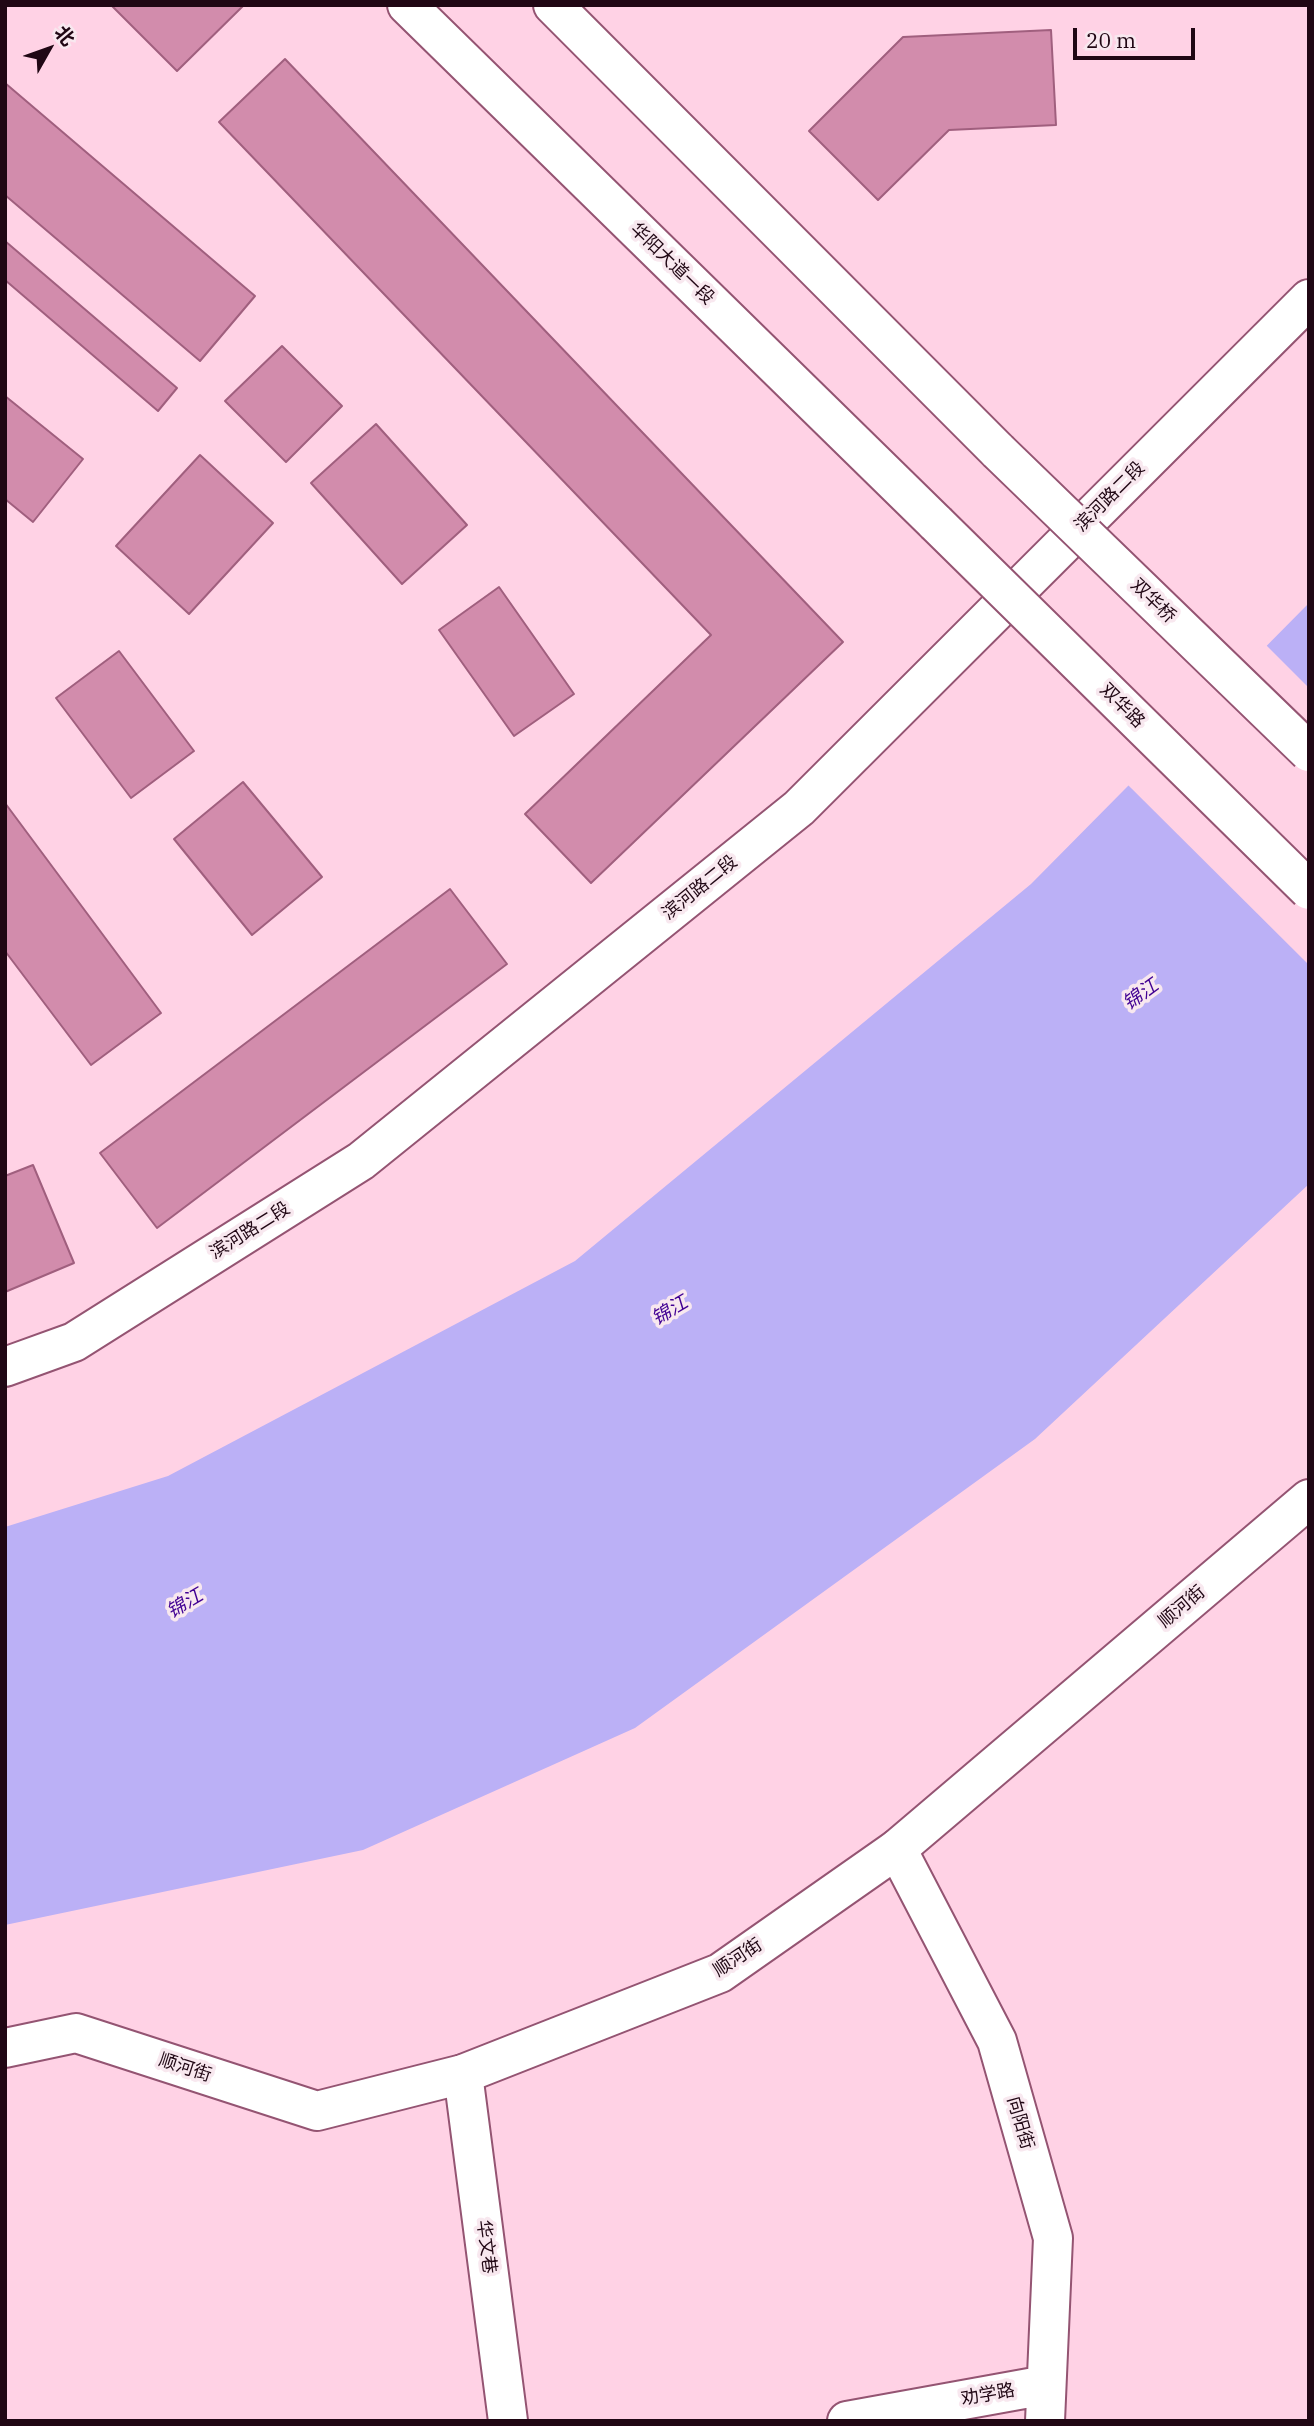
<!DOCTYPE html>
<meta charset="utf-8">
<style>
body{margin:0}
#map{position:relative;width:1314px;height:2426px;overflow:hidden;background:#ffd2e5;font-family:"IBM Plex Serif","Noto Sans SC",serif}
canvas{display:block}
.frame{position:absolute;inset:0;border:7px solid #200714;pointer-events:none}
.north{position:absolute;left:14px;top:14px;width:70px;height:70px;-webkit-text-stroke:5px #f8e8ef;paint-order:stroke;rotate:50deg;font-size:19px;font-weight:700;line-height:28px;text-align:center;color:#200714}
.north::after{content:'';display:block;margin:auto;width:24px;height:32px;background:#200714;clip-path:polygon(50% 0,100% 100%,50% 72%,0 100%)}
.scale{position:absolute;left:1073px;top:28px;width:122px;height:32px;box-sizing:border-box;border:4px solid #200714;border-top:0;padding-left:9px;font-size:21px;line-height:24px;white-space:nowrap;color:#200714;-webkit-text-stroke:5px #f8e8ef;paint-order:stroke}
</style>
<div id="map">
<canvas width="1314" height="2426"></canvas>
<div class="frame"></div>
<div class="north">北</div>
<div class="scale">20 m</div>
</div>
<script>
const c = document.querySelector('canvas').getContext('2d');
c.lineJoin = 'round';
function paint(path, color) { c.fillStyle = color; c.fill(path, 'evenodd'); }
function trace(path, color, width, dash) { c.strokeStyle = color; c.lineWidth = width; c.lineCap = dash ? 'butt' : 'round'; c.setLineDash(dash || []); c.stroke(path); }
function label(font, color, halo, rows, align = 'center') {
  c.font = font + ' "IBM Plex Serif","Noto Sans SC",serif'; c.lineWidth = 7; c.setLineDash([]); c.textBaseline = 'middle'; c.strokeStyle = halo; c.fillStyle = color; for (const [text, x, y, turn = 0] of rows) {
    c.save(); c.translate(x, y); c.rotate((+turn || 0) * Math.PI / 180); c.textAlign = isNaN(turn) ? turn : align; if (halo) c.strokeText(text, 0, 0); c.fillText(text, 0, 0); c.restore();
  }
}
const water = new Path2D(`
 M 1309,603 L 1309,1184 L 1035,1439 L 635,1728 L 363,1850 L 5,1925 L 5,1527 L 168,1476 L 575,1261 L 1031,884 Z`);
const pier = new Path2D(`
 M 1264,643 L 1309,688 L 1309,965 L 1126,783 Z`);
const building = new Path2D(`
 M 111,5 L 244,5 L 177,71 Z
 M 1051,30 L 1056,125 L 949,130 L 878,200 L 809,131 L 903,37 Z
 M 285,59 L 843,642 L 591,883 L 525,814 L 711,635 L 219,122 Z
 M 5,83 L 255,296 L 200,361 L 5,195 Z
 M 5,241 L 177,388 L 158,411 L 5,280 Z
 M 282,346 L 342,406 L 286,462 L 225,401 Z
 M 5,396 L 83,459 L 33,522 L 5,499 Z
 M 376,424 L 467,525 L 402,584 L 311,483 Z
 M 200,455 L 273,523 L 189,614 L 116,546 Z
 M 499,587 L 574,694 L 514,736 L 439,630 Z
 M 119,651 L 194,751 L 131,798 L 56,698 Z
 M 243,782 L 322,877 L 252,935 L 174,839 Z
 M 5,803 L 161,1013 L 91,1065 L 5,951 Z
 M 450,889 L 507,964 L 157,1228 L 100,1153 Z
 M 33,1165 L 74,1263 L 5,1292 L 5,1176 Z`);
const minor = new Path2D(`
 M 897,1849 L 997,2041 L 1053,2238 L 1045,2421
 M 463,2074 L 508,2421
 M 847,2421 L 1046,2385`);
const tertiary = new Path2D(`
 M 5,1367 L 74,1342 L 361,1161 L 799,808 L 1309,299
 M 5,2048 L 76,2033 L 317,2111 L 463,2074 L 720,1973 L 897,1849 L 1309,1499`);
const secondary = new Path2D(`
 M 407,5 L 936,523
 M 553,5 L 998,451`);
const secondaryBridge = new Path2D(`
 M 998,451 L 1309,752
 M 936,523 L 1309,890`);
const streetNames = [
 ["华阳大道一段",672,264,44],
 ["滨河路二段",1110,497,-45],
 ["双华桥",1153,601,44],
 ["双华路",1122,706,45],
 ["滨河路二段",700,888,-39],
 ["滨河路二段",250,1231,-32],
 ["顺河街",1182,1607,-40],
 ["顺河街",738,1958,-33],
 ["顺河街",185,2068,18],
 ["向阳街",1020,2123,74],
 ["华文巷",486,2247,83],
 ["劝学路",988,2395,-10]
];
const waterNames = [
 ["锦江",1141,995,-36],
 ["锦江",670,1311,-31],
 ["锦江",185,1604,-31]
];
paint(water, '#bbb0f6');
paint(pier, '#ffd2e5');
paint(building, '#d28cac');
trace(building, '#a05f7e', 2);
trace(minor, '#945472', 42);
trace(tertiary, '#945472', 42);
trace(secondary, '#945472', 42);
trace(minor, '#fff', 38);
trace(tertiary, '#fff', 38);
trace(secondary, '#fff', 38);
trace(secondaryBridge, '#945472', 42, []);
trace(secondaryBridge, '#fff', 38);
label('18px', '#200714', '#f8e8ef', streetNames);
label('italic 19px', '#410093', '#f8e8ef', waterNames);
</script>
